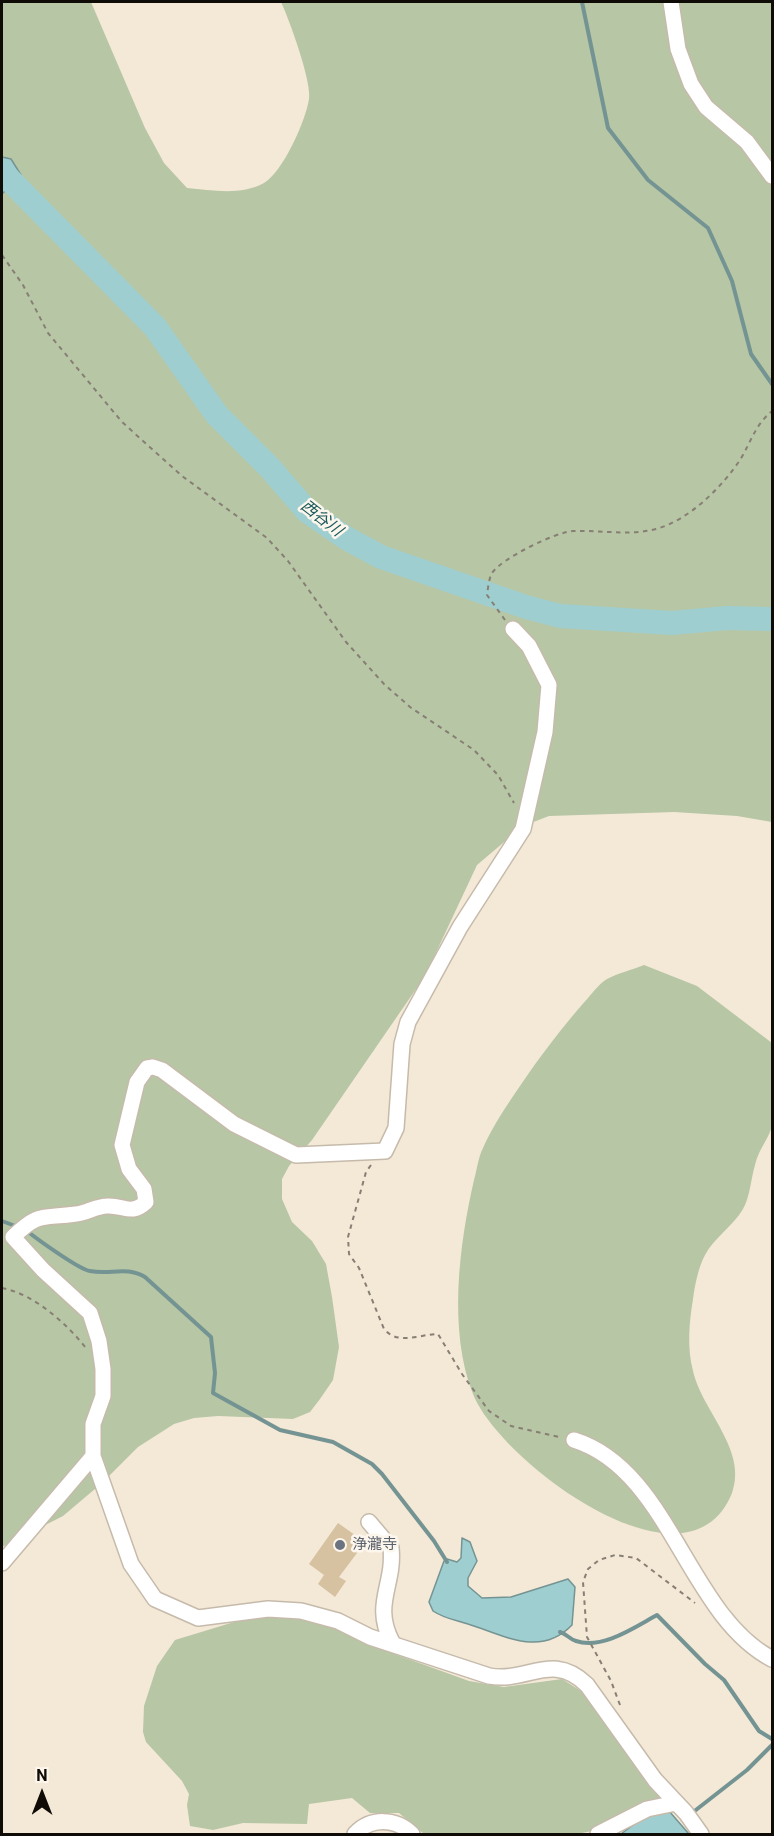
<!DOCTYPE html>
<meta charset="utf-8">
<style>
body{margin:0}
#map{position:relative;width:774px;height:1836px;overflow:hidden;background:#f4e8d7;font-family:Roboto,sans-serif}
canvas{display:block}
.frame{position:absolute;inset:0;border:3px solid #0f0b06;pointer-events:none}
.north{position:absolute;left:12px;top:1764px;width:60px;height:60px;-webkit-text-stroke:4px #fdf6ec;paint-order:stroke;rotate:0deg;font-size:16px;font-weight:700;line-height:24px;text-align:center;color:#0f0b06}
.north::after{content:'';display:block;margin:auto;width:21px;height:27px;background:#0f0b06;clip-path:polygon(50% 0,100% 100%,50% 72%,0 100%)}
</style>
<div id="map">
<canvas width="774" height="1836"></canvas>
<div class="frame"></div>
<div class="north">N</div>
</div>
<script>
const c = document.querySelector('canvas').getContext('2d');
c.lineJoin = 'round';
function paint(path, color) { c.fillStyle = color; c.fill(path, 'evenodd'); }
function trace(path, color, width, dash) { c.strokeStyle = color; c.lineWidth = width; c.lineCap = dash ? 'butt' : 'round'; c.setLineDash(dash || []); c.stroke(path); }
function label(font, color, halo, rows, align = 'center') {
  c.font = font + ' Roboto,"Noto Sans JP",sans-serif'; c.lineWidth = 5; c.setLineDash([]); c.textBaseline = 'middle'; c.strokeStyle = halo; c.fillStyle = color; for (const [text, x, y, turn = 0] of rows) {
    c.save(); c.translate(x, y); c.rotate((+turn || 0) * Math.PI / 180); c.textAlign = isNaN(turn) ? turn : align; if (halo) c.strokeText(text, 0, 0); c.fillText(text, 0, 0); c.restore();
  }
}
const green = new Path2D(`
 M 2,2 L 91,2 L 145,128 L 164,163 L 187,188 C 212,190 240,196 264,183 C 283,172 306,120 309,99 C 312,82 289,19 281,2 L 772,2 L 772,822 L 737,816 L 674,812 L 549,816 L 523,826 L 477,865 L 425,976 L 312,1140 L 289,1166 L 282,1179 L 282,1199 L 292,1222 L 312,1241 L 326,1264 L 332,1297 L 339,1347 L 333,1380 L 320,1399 L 310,1412 L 293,1419 L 218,1416 L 194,1418 L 174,1424 L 138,1447 L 102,1483 L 63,1516 L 2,1547 L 2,194 L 21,175 L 11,159 L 2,157 Z
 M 644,965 L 697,986 L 772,1043 C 772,1064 774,1112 771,1129 C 767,1141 758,1151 755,1165 C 751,1178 750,1197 743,1209 C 733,1226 714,1238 705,1255 C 698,1268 695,1285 693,1299 C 689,1323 687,1348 693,1371 C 702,1411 748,1450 732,1493 C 688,1603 499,1461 473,1394 C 448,1331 459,1245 474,1180 C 477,1170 478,1158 483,1148 C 492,1127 507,1105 520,1086 C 541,1055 563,1026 588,998 C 594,991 600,983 607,979 C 618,973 632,970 644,965 Z
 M 267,1612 L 324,1621 L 378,1648 L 469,1681 L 504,1687 L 562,1679 L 581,1691 L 665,1798 L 611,1818 L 606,1828 L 577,1834 L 424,1834 L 399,1813 L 370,1813 L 352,1798 L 309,1804 L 307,1824 L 243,1823 L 213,1830 L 190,1826 L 187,1805 L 189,1794 L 182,1781 L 146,1742 L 143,1732 L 144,1706 L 157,1666 L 175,1640 Z`);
const water = new Path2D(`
 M 2,157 L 11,159 L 21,175 L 2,194 Z
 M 462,1538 L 470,1542 L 477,1561 L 468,1578 L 468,1586 L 482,1598 L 511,1597 L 568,1579 L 575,1587 L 572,1625 C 540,1658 504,1635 468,1624 C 456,1620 445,1619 433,1611 L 429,1602 L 444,1561 L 447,1559 L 457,1562 L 461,1558 Z
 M 669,1811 L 689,1834 L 621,1834 L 645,1816 Z`);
const stream = new Path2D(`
 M 582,2 L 608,128 L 648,180 L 708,228 L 732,281 L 751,354 L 772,384
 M 2,1221 L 18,1227
 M 27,1231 C 37,1239 80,1270 90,1271 C 111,1275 126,1266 145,1277 L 211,1337 L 215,1373 L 213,1393 L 280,1430 L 333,1442 L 372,1464 L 382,1474 L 434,1541 L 447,1562
 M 560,1632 C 567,1634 569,1639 576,1641 C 602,1650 635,1627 657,1615 L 705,1664 L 724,1680 L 759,1731 L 772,1739
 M 692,1813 L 747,1770 L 772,1745`);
const river = new Path2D(`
 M 2,172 L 155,327 L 217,415 L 270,468 L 307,511 L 346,538 L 381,557 L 526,607 L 560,616 L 672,623 L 727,618 L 772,619`);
const building = new Path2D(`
 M 338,1523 L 362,1540 L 354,1551 L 357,1553 L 339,1577 L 346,1581 L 335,1597 L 318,1584 L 324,1575 L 309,1564 Z`);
const path = new Path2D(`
 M 2,255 L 23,285 L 48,333 L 122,422 L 182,476 L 267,538 L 288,561 L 346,642 L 384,684 L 410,707 L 474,750 L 498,775 L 514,803
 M 505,620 L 487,595 C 488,588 489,578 492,573 C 502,558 556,532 573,531 C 601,530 629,536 656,529 C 689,520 721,488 740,460 C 751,442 755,425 772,411
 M 371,1165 L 366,1172 L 348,1237 L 349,1254 L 359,1268 L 384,1329 C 398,1346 420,1334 438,1334 L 462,1374 L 489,1411 L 511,1426 L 559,1437
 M 2,1288 C 34,1294 66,1323 86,1348
 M 620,1705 L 611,1681 L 587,1637 L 583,1582 L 588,1569 L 599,1560 L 615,1555 L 636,1558 L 695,1603`);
const minor = new Path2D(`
 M 671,2 L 678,49 L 691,84 L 706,107 L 747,142 L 772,176
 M 513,629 L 529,646 L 549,685 L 545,732 L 523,829 L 460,927 L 408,1022 L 402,1044 L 396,1128 L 385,1151 L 296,1155 L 234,1124 L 162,1070 L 153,1067 L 147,1068 L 137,1082 L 122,1145 L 129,1169 L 144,1189 L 146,1202 C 131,1216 124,1205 107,1206 C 97,1206 86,1213 76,1214 C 42,1219 40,1211 13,1237 L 43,1270 L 90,1313 L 99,1341 L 103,1369 L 103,1396 L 93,1424 L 93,1456 L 131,1564 L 155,1599 L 198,1618 L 268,1609 L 301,1611 L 338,1621 L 370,1637 L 489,1676 C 528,1683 552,1651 587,1685 L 655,1780 L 686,1813 L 701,1834
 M 574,1440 C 670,1470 687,1614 772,1659
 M 369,1522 L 391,1548 C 395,1585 372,1604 392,1642
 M 2,1563 L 93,1456
 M 355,1834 C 371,1817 396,1818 412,1834
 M 598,1834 L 647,1809 L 676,1803`);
const markers = [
 [340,1545,6,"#6b7280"]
];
const worshipNames = [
 ["浄瀧寺",352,1545]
];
const waterNames = [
 ["西谷川",321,519,38]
];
paint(green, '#b7c6a5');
paint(water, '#9fced0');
trace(water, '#749493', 1.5);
trace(stream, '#749493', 4);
trace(river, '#9fced0', 24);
paint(building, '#d6c1a1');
trace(minor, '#c6bbab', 18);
trace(path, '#877f74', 2, [4.5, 4.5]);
trace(minor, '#fff', 15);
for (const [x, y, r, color] of markers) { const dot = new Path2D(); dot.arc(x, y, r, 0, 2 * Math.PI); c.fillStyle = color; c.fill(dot); trace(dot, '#fdf6ec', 2); }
label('15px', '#5b616d', '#fdf6ec', worshipNames, 'left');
label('italic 16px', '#195a5c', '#fdf6ec', waterNames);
</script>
